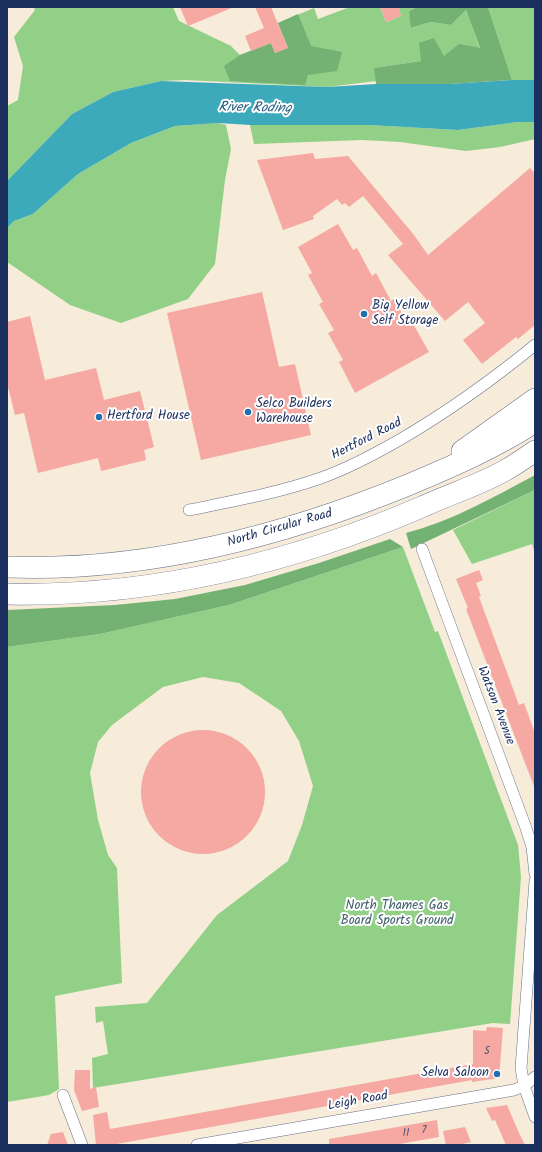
<!DOCTYPE html>
<style>
body{margin:0}
#map{position:relative;width:542px;height:1152px;overflow:hidden;background:#f7ebda;font-family:Kalam,sans-serif}
canvas{display:block}
.frame{position:absolute;inset:0;border:8px solid #1b2f5e;pointer-events:none}
</style>
<div id="map">
<canvas width="542" height="1152"></canvas>
<div class="frame"></div>
</div>
<script>
const c = document.querySelector('canvas').getContext('2d');
c.lineJoin = 'round';
function paint(path, color) { c.fillStyle = color; c.fill(path, 'evenodd'); }
function trace(path, color, width, dash) { c.strokeStyle = color; c.lineWidth = width; c.lineCap = dash ? 'butt' : 'round'; c.setLineDash(dash || []); c.stroke(path); }
function label(font, color, halo, rows, align = 'center') {
  c.font = font + ' Kalam,sans-serif'; c.lineWidth = 4; c.setLineDash([]); c.textBaseline = 'middle'; c.strokeStyle = halo; c.fillStyle = color; for (const [text, x, y, turn = 0] of rows) {
    c.save(); c.translate(x, y); c.rotate((+turn || 0) * Math.PI / 180); c.textAlign = isNaN(turn) ? turn : align; if (halo) c.strokeText(text, 0, 0); c.fillText(text, 0, 0); c.restore();
  }
}
const green = new Path2D(`
 M 33,7 L 173,7 L 179,21 L 231,46 L 240,55 L 271,43 L 275,53 L 288,48 L 278,23 L 314,8 L 318,19 L 350,7 L 380,7 L 386,22 L 401,16 L 398,7 L 417,7 L 409,11 L 412,28 L 431,22 L 451,25 L 466,10 L 480,49 L 444,56 L 433,38 L 421,61 L 375,68 L 376,81 L 327,87 L 185,80 L 161,81 L 113,92 L 72,114 L 7,181 L 7,106 L 18,100 L 23,66 L 14,37 L 35,10 Z
 M 488,7 L 535,7 L 535,80 L 512,80 Z
 M 518,122 L 535,122 L 535,139 L 500,147 L 466,151 L 400,142 L 362,140 L 254,144 L 250,125 L 369,125 L 458,130 Z
 M 218,123 L 226,125 L 231,149 L 225,180 L 215,264 L 188,299 L 121,323 L 70,305 L 7,262 L 7,228 L 14,221 L 33,214 L 78,174 L 131,143 L 175,126 Z
 M 535,490 L 535,553 L 532,544 L 472,564 L 453,530 Z
 M 403,547 L 435,632 L 438,631 L 518,845 L 521,877 L 510,1024 L 493,1023 L 93,1088 L 92,1058 L 108,1054 L 103,1021 L 96,1023 L 95,1007 L 147,1003 L 217,915 L 288,861 L 302,825 L 313,786 L 299,741 L 281,711 L 239,683 L 203,677 L 163,687 L 112,725 L 98,742 L 90,773 L 98,820 L 108,855 L 117,868 L 122,983 L 55,996 L 59,1089 L 49,1095 L 7,1102 L 7,647 L 100,634 L 229,605 Z`);
const forest = new Path2D(`
 M 417,7 L 488,7 L 512,80 L 449,84 L 376,84 L 374,68 L 421,61 L 419,43 L 434,38 L 444,56 L 459,44 L 480,48 L 466,10 L 451,25 L 431,22 L 411,28 L 409,11 Z
 M 298,14 L 311,46 L 342,52 L 337,71 L 308,75 L 305,85 L 230,81 L 224,66 L 240,55 L 271,43 L 275,53 L 288,48 L 278,23 Z
 M 535,475 L 535,490 L 411,549 L 406,533 C 452,521 494,497 535,475 Z
 M 390,539 L 403,547 L 229,605 L 100,634 L 7,647 L 7,610 L 115,605 L 175,599 L 245,585 L 319,563 Z`);
const water = new Path2D(`
 M 512,80 L 535,80 L 535,122 L 518,122 L 458,130 L 369,125 L 250,125 L 218,123 L 175,126 L 131,143 L 78,174 L 33,214 L 14,221 L 7,228 L 7,181 L 72,114 L 113,92 L 161,81 L 327,87 L 376,84 L 449,84 Z`);
const building = new Path2D(`
 M 180,7 L 234,7 L 188,26 Z
 M 255,7 L 271,7 L 288,48 L 275,53 L 271,43 L 251,51 L 245,36 L 264,28 Z
 M 380,7 L 398,7 L 401,16 L 386,22 Z
 M 313,153 L 315,159 L 348,156 L 414,235 L 428,255 L 530,168 L 535,173 L 535,325 L 518,339 L 516,337 L 482,364 L 463,340 L 485,323 L 468,302 L 445,321 L 388,255 L 403,244 L 363,196 L 349,207 L 345,203 L 342,205 L 337,199 L 313,216 L 314,219 L 283,230 L 257,160 Z
 M 338,224 L 353,250 L 357,248 L 372,276 L 376,273 L 391,301 L 394,299 L 409,326 L 413,324 L 429,352 L 355,393 L 339,362 L 343,360 L 328,333 L 334,330 L 319,304 L 323,302 L 308,275 L 312,273 L 298,247 Z
 M 262,292 L 279,367 L 295,364 L 311,435 L 201,460 L 167,313 Z
 M 30,316 L 45,380 L 96,368 L 104,400 L 140,391 L 154,447 L 144,450 L 146,460 L 101,471 L 98,458 L 38,473 L 24,413 L 15,415 L 7,383 L 7,322 Z
 M 479,570 L 483,580 L 476,583 L 481,596 L 479,597 L 519,705 L 524,703 L 535,733 L 535,789 L 466,609 L 468,608 L 456,579 Z
 M141 792a62 62 0 1 1 124 0a62 62 0 1 1-124 0Z
 M 487,1027 L 503,1028 L 499,1078 L 472,1082 L 472,1080 L 111,1145 L 96,1145 L 93,1115 L 107,1112 L 110,1129 L 473,1064 L 473,1030 L 486,1031 Z
 M 75,1070 L 90,1070 L 90,1089 L 96,1087 L 99,1107 L 82,1111 L 74,1090 Z
 M 507,1105 L 519,1133 L 525,1145 L 506,1145 L 495,1120 L 492,1121 L 486,1108 Z
 M 437,1120 L 439,1137 L 394,1145 L 329,1145 L 329,1139 Z
 M 465,1127 L 471,1142 L 458,1145 L 446,1145 L 443,1131 Z
 M 63,1132 L 68,1145 L 47,1145 L 51,1134 Z`);
const street = new Path2D(`
 M 189,510 C 233,501 278,493 321,478 C 349,468 375,454 401,439 C 449,411 492,380 535,345
 M 422,549 L 526,828 L 532,847 L 535,874
 M 535,881 L 521,1068 L 524,1086 L 535,1117
 M 63,1095 L 82,1145
 M 197,1145 L 514,1090 L 524,1086 L 535,1077`);
const highway = new Path2D(`
 M 462,451 L 535,399
 M 7,567 C 145,572 281,537 408,485 C 451,467 495,448 535,422
 M 7,594 C 152,597 292,563 424,506 C 450,494 479,485 504,471 C 515,465 525,458 535,451`);
const markers = [
 [364,314,4,"#1f6fb2"],
 [248,412,4,"#1f6fb2"],
 [99,417,4,"#1f6fb2"],
 [497,1074,4,"#1f6fb2"]
];
const numberNames = [
 ["5",487,1052],
 ["7",424,1131],
 ["11",406,1134]
];
const poiNames = [
 ["Big Yellow",372,307],
 ["Self Storage",372,322],
 ["Selco Builders",256,405],
 ["Warehouse",256,420],
 ["Hertford House",107,417],
 ["Selva Saloon",489,1074,"right"]
];
const streetNames = [
 ["Hertford Road",367,440,-27],
 ["North Circular Road",280,529,-16],
 ["Watson Avenue",495,706,69],
 ["Leigh Road",358,1102,-10]
];
const parkNames = [
 ["North Thames Gas",397,907],
 ["Board Sports Ground",397,922]
];
const waterNames = [
 ["River Roding",255,109,1]
];
paint(green, '#91d086');
paint(forest, '#74b273');
paint(water, '#3daabc');
paint(building, '#f5a9a2');
trace(street, '#687189', 12);
trace(highway, '#687189', 22);
trace(street, '#fff', 11);
trace(highway, '#fff', 21);
for (const [x, y, r, color] of markers) { const dot = new Path2D(); dot.arc(x, y, r, 0, 2 * Math.PI); c.fillStyle = color; c.fill(dot); trace(dot, '#fff', 1.5); }
label('11px', '#524e6f', null, numberNames);
label('13px', '#1b2f5e', '#fff', poiNames, 'left');
label('13px', '#1b2f5e', '#fff', streetNames);
label('13px', '#3e5f6a', '#fff', parkNames);
label('italic 14px', '#296084', '#fff', waterNames);
</script>
